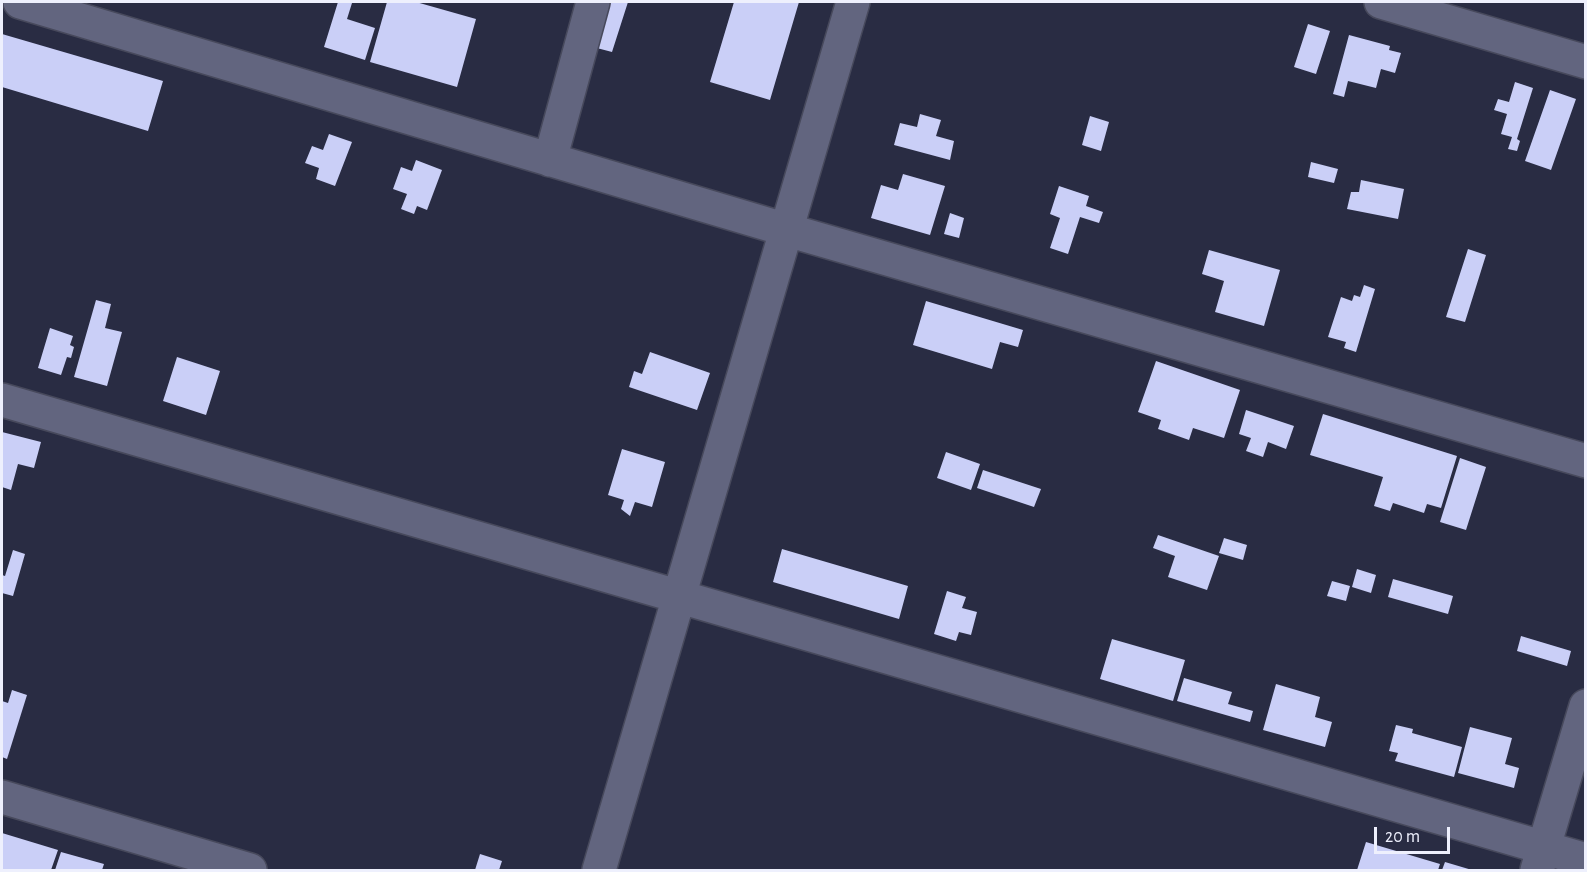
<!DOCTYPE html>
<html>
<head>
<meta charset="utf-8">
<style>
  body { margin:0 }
  #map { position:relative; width:1587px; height:872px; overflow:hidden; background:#292c43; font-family:"Alegreya Sans",sans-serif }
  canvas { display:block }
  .frame { position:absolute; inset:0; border:3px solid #eef0fd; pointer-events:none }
  .scale { position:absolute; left:1374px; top:827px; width:76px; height:27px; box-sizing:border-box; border:3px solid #eef0fd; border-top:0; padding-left:8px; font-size:18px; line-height:21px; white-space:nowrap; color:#eef0fd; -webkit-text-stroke:4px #292c43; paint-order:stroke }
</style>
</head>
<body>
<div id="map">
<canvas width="1587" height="872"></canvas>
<div class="frame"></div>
<div class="scale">20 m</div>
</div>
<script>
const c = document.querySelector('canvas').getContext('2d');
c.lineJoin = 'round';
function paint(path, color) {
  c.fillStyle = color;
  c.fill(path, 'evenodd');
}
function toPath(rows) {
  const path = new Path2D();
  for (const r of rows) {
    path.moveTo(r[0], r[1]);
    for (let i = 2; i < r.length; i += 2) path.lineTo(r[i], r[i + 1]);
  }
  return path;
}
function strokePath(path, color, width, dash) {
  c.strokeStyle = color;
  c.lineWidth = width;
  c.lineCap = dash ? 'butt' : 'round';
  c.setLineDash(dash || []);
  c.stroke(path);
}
const building = toPath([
  [338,2,352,3,347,19,375,28,365,60,324,47],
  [387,2,416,2,476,19,457,87,370,62],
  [605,2,628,2,612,52,593,47],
  [734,2,799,2,770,100,710,82],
  [1308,24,1330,31,1316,74,1294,67],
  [2,34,163,81,148,131,2,87],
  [1349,35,1390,46,1389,50,1401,53,1395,73,1381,69,1376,88,1348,81,1344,97,1333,94],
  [1515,82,1533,88,1517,139,1520,141,1517,151,1508,149,1512,137,1501,134,1507,114,1494,110,1498,99,1509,102],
  [1550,90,1576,99,1551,170,1525,161],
  [920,114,941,120,936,136,954,141,950,160,894,145,900,123,917,127],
  [1090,116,1109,122,1101,151,1082,145],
  [329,134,352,142,335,186,316,179,319,168,305,163,312,146,323,150],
  [416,160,442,170,427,210,417,206,414,214,401,209,407,194,393,189,401,167,412,171],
  [1311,162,1338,169,1334,183,1308,177],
  [903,174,945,186,930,235,871,218,881,185,898,190],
  [1361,180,1404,189,1398,219,1347,209,1351,192,1359,192],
  [1059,186,1089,196,1086,206,1103,212,1099,223,1080,217,1068,254,1050,248,1060,218,1050,214],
  [950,213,964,218,959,238,944,234],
  [1468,249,1486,255,1465,322,1446,317],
  [1209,250,1280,270,1264,326,1215,312,1224,281,1202,274],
  [1364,285,1375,289,1356,352,1344,348,1346,342,1328,337,1341,297,1352,301,1354,295,1360,297],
  [96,300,111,304,105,328,122,332,107,386,74,377],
  [926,301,1023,330,1018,347,1000,342,992,369,913,345],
  [50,328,73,336,70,345,74,347,71,358,67,357,61,375,38,368],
  [650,352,710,373,697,410,629,387,634,371,642,374],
  [177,357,220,371,206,415,163,401],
  [1156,361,1240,390,1224,438,1193,428,1189,440,1158,429,1161,420,1138,412],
  [1246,410,1294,426,1286,449,1268,442,1263,457,1246,451,1251,438,1239,434],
  [1323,414,1457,456,1441,508,1427,504,1424,513,1393,503,1390,511,1374,506,1383,477,1310,455],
  [2,432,41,442,34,468,18,464,11,490,2,487],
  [622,449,665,462,652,507,635,502,630,516,621,509,624,500,608,495],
  [946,452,980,464,971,490,937,478],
  [1460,458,1486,467,1466,530,1440,522],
  [983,470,1041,489,1034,507,977,488],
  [1158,535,1219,556,1207,590,1168,577,1175,556,1153,548],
  [1224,538,1247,545,1243,560,1219,553],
  [782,549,908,586,899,619,773,582],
  [13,550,25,554,13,596,2,593,2,575,5,576],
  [1357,569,1376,575,1371,593,1352,587],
  [1393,579,1453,596,1448,614,1388,597],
  [1332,581,1350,586,1346,601,1327,596],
  [947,591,966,597,962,608,977,612,971,635,959,632,956,641,934,634],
  [1521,636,1571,651,1567,666,1517,651],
  [1112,639,1185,660,1173,701,1100,679],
  [1184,678,1232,692,1228,704,1253,711,1250,722,1177,701],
  [1276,684,1320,697,1315,717,1332,722,1325,747,1263,730],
  [12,690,27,695,7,759,2,757,2,701,8,703],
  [1396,725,1413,729,1412,733,1462,747,1454,777,1395,761,1398,753,1389,751],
  [1470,727,1512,738,1505,764,1519,768,1514,788,1458,773],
  [2,833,58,850,51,870,2,870],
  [1366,842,1440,864,1438,870,1357,870],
  [61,852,104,864,102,870,55,870],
  [480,854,502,861,499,870,475,870],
  [1445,862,1472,870,1442,870]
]);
const minor = toPath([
  [20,2,787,230,1586,461],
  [1381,2,1586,62],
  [550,160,593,2],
  [2,400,1586,860],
  [2,797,250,870],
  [599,870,853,2],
  [1537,870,1586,706]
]);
paint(building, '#cacff7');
strokePath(minor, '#47495c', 36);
strokePath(minor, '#62657f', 33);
</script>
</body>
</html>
